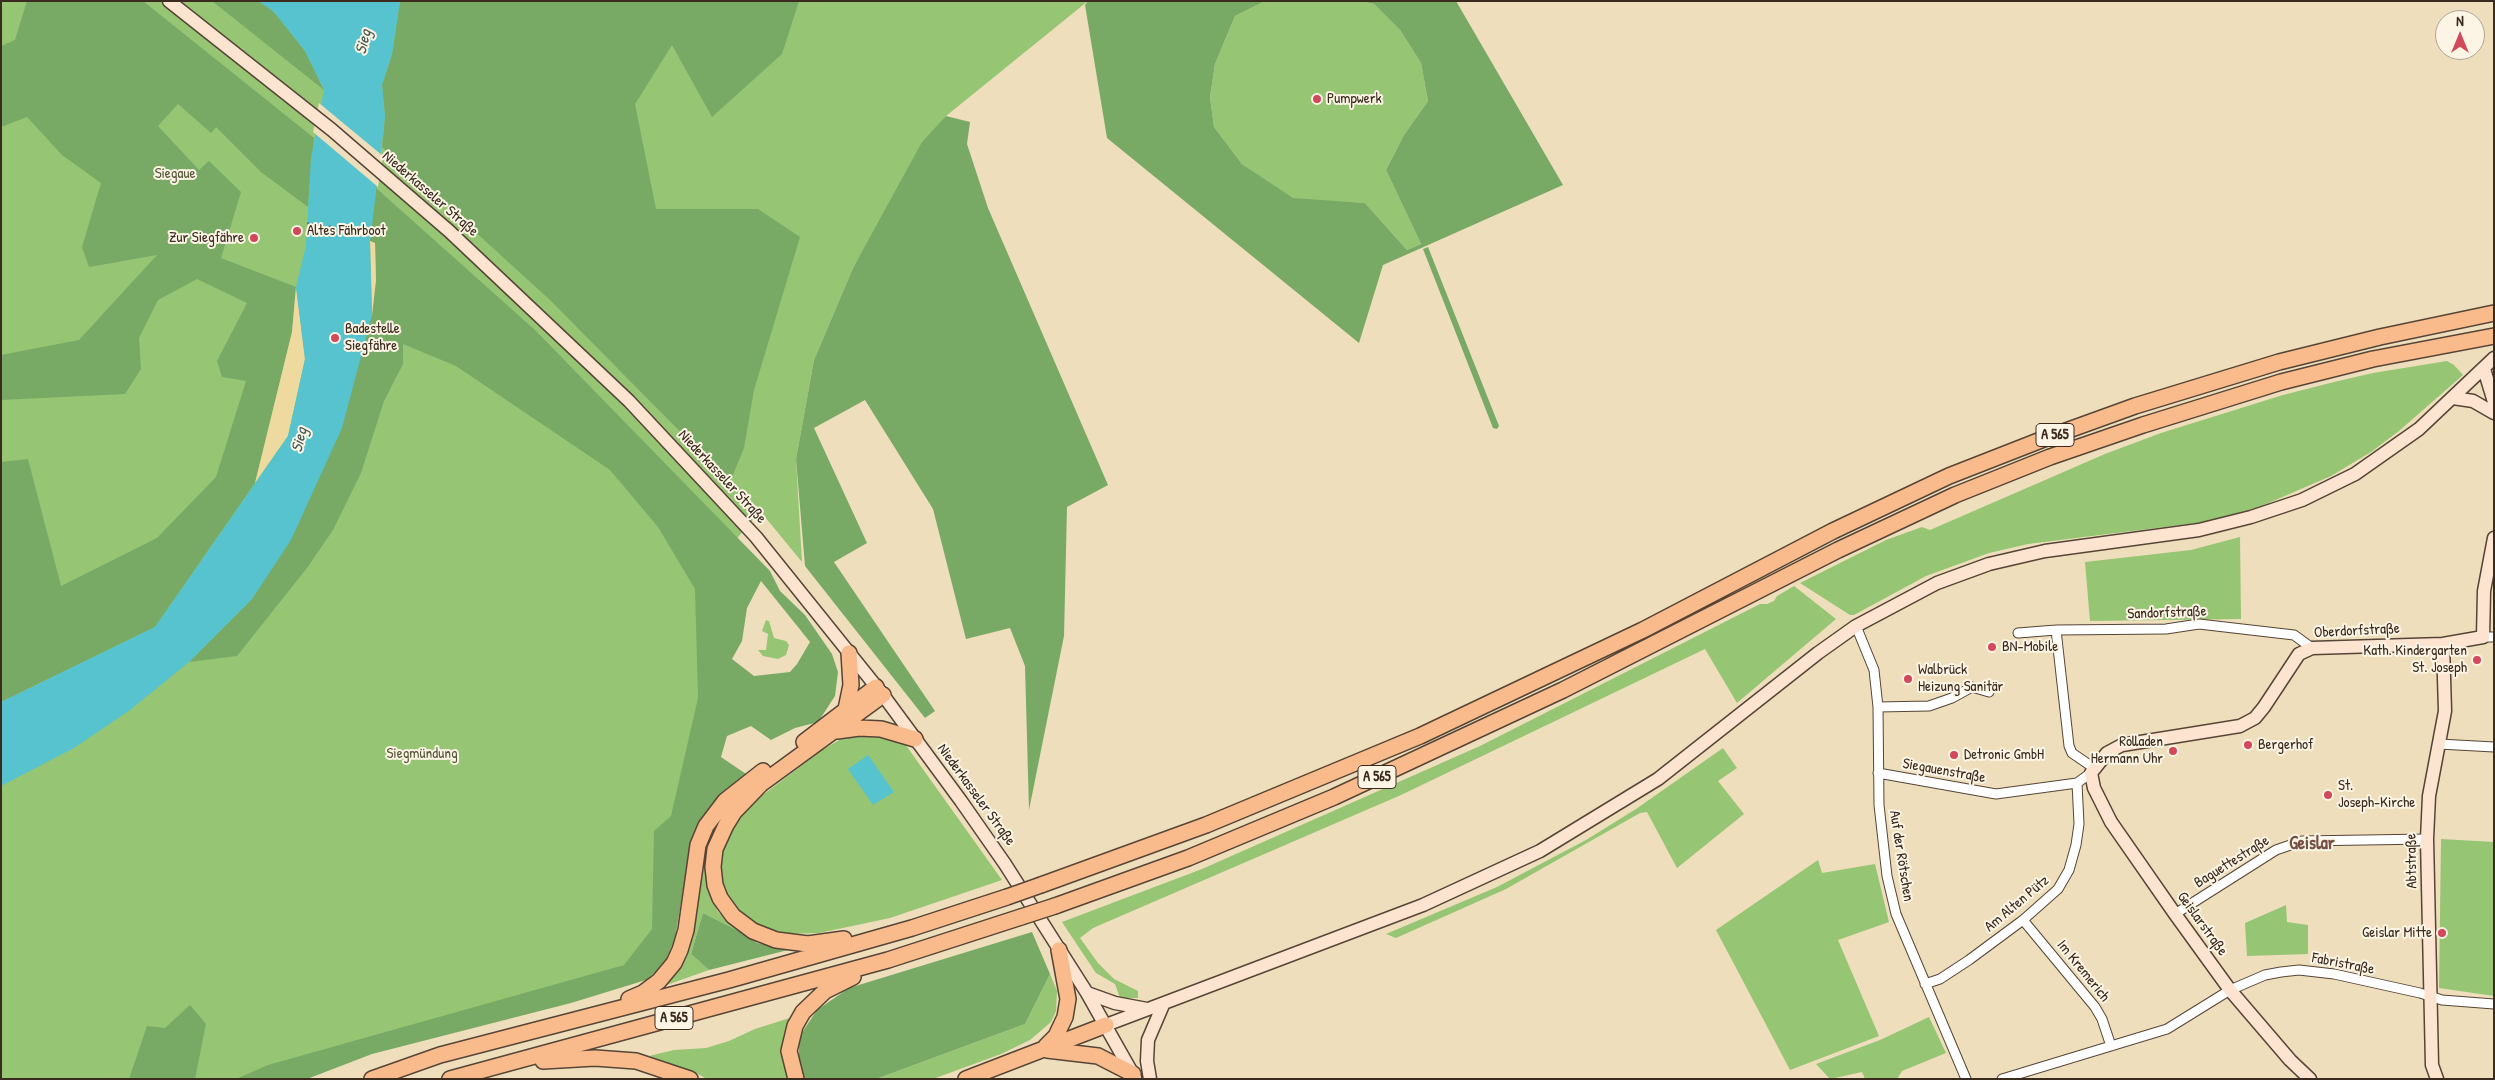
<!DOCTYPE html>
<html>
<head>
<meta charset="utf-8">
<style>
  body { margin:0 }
  #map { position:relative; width:2495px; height:1080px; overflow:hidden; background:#eedebc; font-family:"Patrick Hand",sans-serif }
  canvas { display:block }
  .frame { position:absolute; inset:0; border:2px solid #3b2a1e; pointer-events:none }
  .north { position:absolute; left:2435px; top:10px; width:50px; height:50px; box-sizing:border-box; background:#fcf5e5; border:1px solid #afa495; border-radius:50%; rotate:0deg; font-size:14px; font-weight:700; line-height:20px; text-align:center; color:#3b2a1e }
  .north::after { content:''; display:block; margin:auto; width:18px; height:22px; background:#d1495b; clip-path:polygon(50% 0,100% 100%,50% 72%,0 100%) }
</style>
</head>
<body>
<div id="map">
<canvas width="2495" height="1080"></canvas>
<div class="frame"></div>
<div class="north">N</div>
</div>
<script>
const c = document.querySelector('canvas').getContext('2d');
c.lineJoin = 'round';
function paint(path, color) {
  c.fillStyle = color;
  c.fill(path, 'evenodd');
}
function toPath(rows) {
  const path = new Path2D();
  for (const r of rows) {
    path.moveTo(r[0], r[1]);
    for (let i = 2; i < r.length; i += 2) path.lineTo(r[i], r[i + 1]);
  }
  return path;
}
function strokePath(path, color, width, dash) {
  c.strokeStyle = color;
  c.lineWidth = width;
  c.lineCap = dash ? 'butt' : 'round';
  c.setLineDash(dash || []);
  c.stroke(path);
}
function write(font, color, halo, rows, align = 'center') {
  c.font = font + ' "Patrick Hand",sans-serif';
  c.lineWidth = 4;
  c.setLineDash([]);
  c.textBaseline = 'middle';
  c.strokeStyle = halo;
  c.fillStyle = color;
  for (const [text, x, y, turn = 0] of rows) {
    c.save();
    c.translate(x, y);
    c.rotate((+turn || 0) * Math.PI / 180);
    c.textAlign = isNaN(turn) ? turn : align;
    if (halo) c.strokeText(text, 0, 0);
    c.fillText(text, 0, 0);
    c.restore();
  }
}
const green = toPath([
  [1,1,1088,1,946,116,899,187,853,268,814,360,796,459,802,562,760,511,713,567,708,718,656,955,270,1079,1,1079],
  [1265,1,1359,1,1374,4,1400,30,1421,63,1428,101,1404,135,1386,170,1421,244,1407,250,1365,203,1293,199,1242,164,1214,127,1210,97,1215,64,1235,16],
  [2447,361,2454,365,2463,375,2399,431,2371,452,2331,476,2257,508,2204,522,2028,544,1989,553,1926,576,1854,615,1850,615,1800,583,1886,540,1922,527,1930,530,2105,454,2161,433,2283,395,2338,381,2373,373],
  [2240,537,2241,619,2090,621,2085,562,2191,550],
  [1794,586,1836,619,1737,703,1705,649,1401,795,1093,928,1080,938,1098,963,1114,979,1138,991,1138,998,1120,998,1115,984,1096,973,1062,922,1202,869,1480,746,1760,604,1767,604,1774,601,1777,596],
  [766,620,769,621,774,638,786,641,789,645,786,655,778,659,763,656,758,650,766,650,768,634,762,631],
  [848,735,884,735,905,744,1002,880,890,918,819,933,784,934,762,926,742,916,725,891,721,875,721,846,734,821,751,804,822,750],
  [1723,748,1737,768,1718,781,1744,814,1677,868,1647,812,1640,813,1506,889,1396,938,1386,934,1497,887,1586,840,1636,809],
  [2441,839,2494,842,2494,996,2439,988],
  [707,850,705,874,711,895,718,912,737,930,703,913,691,954,709,970,658,988,672,976],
  [1818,860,1822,873,1875,864,1889,922,1838,940,1879,1036,1790,1070,1716,930],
  [2286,905,2287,922,2308,925,2308,954,2247,956,2245,923],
  [1050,974,1057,991,1056,1011,1051,1022,1030,1040,1001,1054,933,1079,876,1079,1025,1024],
  [793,1017,791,1079,707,1079,692,1071,649,1056,674,1050,706,1048,729,1041,755,1029],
  [1929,1017,1946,1053,1902,1071,1897,1079,1865,1079,1862,1072,1830,1079,1816,1064,1880,1040]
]);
const forest = toPath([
  [27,1,143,1,314,138,308,207,261,172,216,127,211,133,178,104,158,126,199,170,209,161,241,192,221,258,296,287,292,332,255,483,155,627,1,702,1,462,28,459,61,586,157,538,216,477,246,381,222,377,217,361,247,303,197,279,158,300,139,338,141,369,125,394,1,400,1,355,79,340,157,255,89,267,82,247,101,183,62,155,27,117,1,127,1,46,15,40],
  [212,1,259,1,274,12,305,51,324,90],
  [400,1,799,1,782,54,712,117,672,45,635,104,656,209,758,209,800,237,754,390,744,448,730,482,550,300,382,147,385,117,382,85,392,54],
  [1088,1,1265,1,1235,16,1215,64,1210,97,1214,127,1242,164,1293,198,1365,203,1407,250,1421,244,1386,170,1404,135,1428,101,1421,63,1400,30,1374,4,1359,1,1456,1,1563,185,1383,265,1359,343,1107,138,1085,5],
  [946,116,970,122,967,144,988,208,1108,485,1067,507,1064,636,1029,810,1025,666,1010,628,966,639,933,509,865,400,814,428,867,543,834,562,935,711,925,718,805,566,796,459,814,360,853,268,922,142],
  [376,188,535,330,770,571,780,591,805,615,832,654,838,672,835,696,818,722,795,728,771,740,751,726,727,736,721,757,749,776,696,835,688,859,675,939,664,964,646,980,571,1003,372,1054,307,1079,236,1079,268,1065,624,965,652,929,654,831,671,816,698,698,695,589,658,527,610,470,456,366,403,344,403,364,384,401,361,473,333,530,307,568,237,656,189,662,252,599,372,315,376,280,375,244,370,241],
  [761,581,810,642,797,664,790,672,754,676,732,659,742,641,747,608],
  [1428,247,1499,426,1497,429,1493,428,1423,249],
  [703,913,737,930,757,943,788,950,709,970,691,954],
  [1032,932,1050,974,1025,1024,876,1079,806,1079,799,1068,799,1037,817,1010,849,988],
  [190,1005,206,1024,195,1079,129,1079,147,1026,165,1028]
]);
const sand = toPath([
  [370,241,375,243,376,280,372,315],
  [296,287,305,359,288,436,255,483,292,332]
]);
const water = toPath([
  [259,1,400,1,392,54,382,85,385,117,370,241,372,315,342,428,291,540,252,599,189,662,130,710,74,748,1,786,1,702,155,627,288,436,305,359,296,287,306,246,311,158,324,90,305,51,274,12],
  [868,755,894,792,873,805,848,769]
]);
const pier = toPath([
  [319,103,383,156,378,187,313,132]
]);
const ferry = toPath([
  [307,223,371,232]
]);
const street = toPath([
  [1856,626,1874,670,1878,707,1879,805,1887,876,1896,914,1966,1079],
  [2056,630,2069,746,2072,753,2094,768],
  [2018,633,2056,630,2166,629,2199,624,2294,635,2312,648],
  [2483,637,2494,637],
  [1878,707,1929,706,1952,698,1972,687,1989,692],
  [2439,744,2494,747],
  [1878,773,1996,794,2077,783,2091,773],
  [2175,914,2276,850,2302,841,2427,839],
  [2023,920,2095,1007,2102,1019,2111,1046],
  [1925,984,1940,979,1969,960,2023,920,2058,889,2069,870,2076,845,2079,824,2077,783],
  [2002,1079,2167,1029,2230,990,2265,975,2281,972,2299,970,2334,974,2420,993,2442,1000,2494,1004]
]);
const secondary = toPath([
  [169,1,332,130,449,231,629,401,756,537,883,695,961,801,1005,864,1087,993,1135,1078],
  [2484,369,2494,402],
  [2453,398,2473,401,2494,413],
  [1087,993,1115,1003,1147,1009],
  [1106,1025,1423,905,1540,851,1658,779,1818,653,1856,626,1937,583,1989,564,2045,551,2199,530,2251,517,2302,500,2355,474,2419,429,2494,358],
  [1150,1079,1147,1061,1148,1040,1163,1005],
  [2310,1079,2290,1060,2230,990,2175,914,2111,822,2094,788,2091,773,2107,753,2122,745,2240,726,2255,718,2264,707,2299,654,2312,648,2443,644,2483,637,2484,591,2494,538],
  [2437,1079,2432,1065,2427,839,2429,796,2445,711,2443,644]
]);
const highway = toPath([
  [846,709,851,685,849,653],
  [837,731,859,728,881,729,915,739],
  [804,742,876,687],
  [1041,885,1206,825,1420,736,1643,630,1833,531,1949,476,2041,440,2135,406,2279,362,2380,337,2494,313],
  [1055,906,1188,858,1334,797,1563,690,1838,550,1955,495,2050,457,2143,425,2281,382,2373,359,2494,336],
  [844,939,808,944,776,940,753,931,733,916,720,898,715,885,713,867,715,849,726,825,734,812,761,784,883,695],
  [629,999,643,993,659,981,674,963,680,950,686,930,698,845,706,826,725,801,763,771],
  [1046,1046,1056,1036,1065,1017,1068,999,1059,950],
  [1047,1050,1098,1056,1133,1074],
  [543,1061,595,1058,636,1061,690,1079],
  [372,1079,440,1055,729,980,912,928,1007,897],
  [450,1079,888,960,1021,917],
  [796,1079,789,1051,795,1026,803,1012,825,991,853,977],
  [966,1079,1106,1025]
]);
const highwayBridge = toPath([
  [1007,897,1041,885],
  [1021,917,1055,906]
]);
const markers = [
  [1317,99,5,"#d1495b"],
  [297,231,5,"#d1495b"],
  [254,238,5,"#d1495b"],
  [335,338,5,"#d1495b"],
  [1992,647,5,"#d1495b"],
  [2477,660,5,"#d1495b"],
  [1908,679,5,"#d1495b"],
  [2248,745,5,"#d1495b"],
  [2173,751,5,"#d1495b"],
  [1954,755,5,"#d1495b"],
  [2328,795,5,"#d1495b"],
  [2442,933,5,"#d1495b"]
];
const shields = [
  [2055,435,38],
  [1377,777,38],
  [674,1018,38]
];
const shieldNames = [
  ["A 565",2055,435],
  ["A 565",1377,777],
  ["A 565",674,1018]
];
const poiNames = [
  ["Pumpwerk",1327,99],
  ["Altes Fährboot",307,231],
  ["Zur Siegfähre",244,238,"right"],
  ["Badestelle",345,329],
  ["Siegfähre",345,346],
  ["BN-Mobile",2002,647],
  ["Kath. Kindergarten",2467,651,"right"],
  ["St. Joseph",2467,668,"right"],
  ["Walbrück",1918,670],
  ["Heizung Sanitär",1918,687],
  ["Rolladen",2163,742,"right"],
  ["Hermann Uhr",2163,759,"right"],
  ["Bergerhof",2258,745],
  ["Detronic GmbH",1964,755],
  ["St.",2338,786],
  ["Joseph-Kirche",2338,803],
  ["Geislar Mitte",2432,933,"right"]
];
const parkNames = [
  ["Siegaue",175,174],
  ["Siegmündung",422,754]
];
const streetNames = [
  ["Niederkasseler Straße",430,194,41],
  ["Niederkasseler Straße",722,477,47],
  ["Sandorfstraße",2167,613,-2],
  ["Oberdorfstraße",2357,631,-3],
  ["Siegauenstraße",1944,771,10],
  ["Niederkasseler Straße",976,795,54],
  ["Auf der Rötschen",1901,856,81],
  ["Abtstraße",2412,861,-91],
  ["Baguettestraße",2232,862,-32],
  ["Am Alten Pütz",2017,904,-40],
  ["Geislarstraße",2202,924,54],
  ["Fabristraße",2343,964,11],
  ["Im Kremerich",2083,971,51]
];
const waterNames = [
  ["Sieg",364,42,-76],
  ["Sieg",300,440,-76]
];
const quarterNames = [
  ["Geislar",2312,844]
];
paint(green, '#96c574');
paint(forest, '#78aa66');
paint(sand, '#eeda9e');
paint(water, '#56c3cf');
paint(pier, '#eedebc');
strokePath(ferry, '#435853', 1, [6, 5]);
strokePath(street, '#564536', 11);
strokePath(secondary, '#564536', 15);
strokePath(highway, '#564536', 18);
strokePath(street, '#fff', 9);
strokePath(secondary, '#fde4d1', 12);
strokePath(highway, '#fabb8c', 15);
strokePath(highwayBridge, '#564536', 18, []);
strokePath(highwayBridge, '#fabb8c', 15);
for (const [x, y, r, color] of markers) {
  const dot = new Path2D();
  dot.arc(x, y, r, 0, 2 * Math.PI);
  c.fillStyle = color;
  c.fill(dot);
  strokePath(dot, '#fcf5e5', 2);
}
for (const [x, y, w] of shields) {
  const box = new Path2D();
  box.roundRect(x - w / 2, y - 11.5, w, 23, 4);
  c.fillStyle = '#fcf5e5';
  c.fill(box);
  strokePath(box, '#3b2a1e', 1);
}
write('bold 14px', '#3b2a1e', null, shieldNames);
write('15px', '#3b2a1e', '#fcf5e5', poiNames, 'left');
write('15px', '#565838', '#fcf5e5', parkNames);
write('15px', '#3b2a1e', '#fcf5e5', streetNames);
write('italic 16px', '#435853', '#fcf5e5', waterNames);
write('bold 18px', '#754f43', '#fcf5e5', quarterNames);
</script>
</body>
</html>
